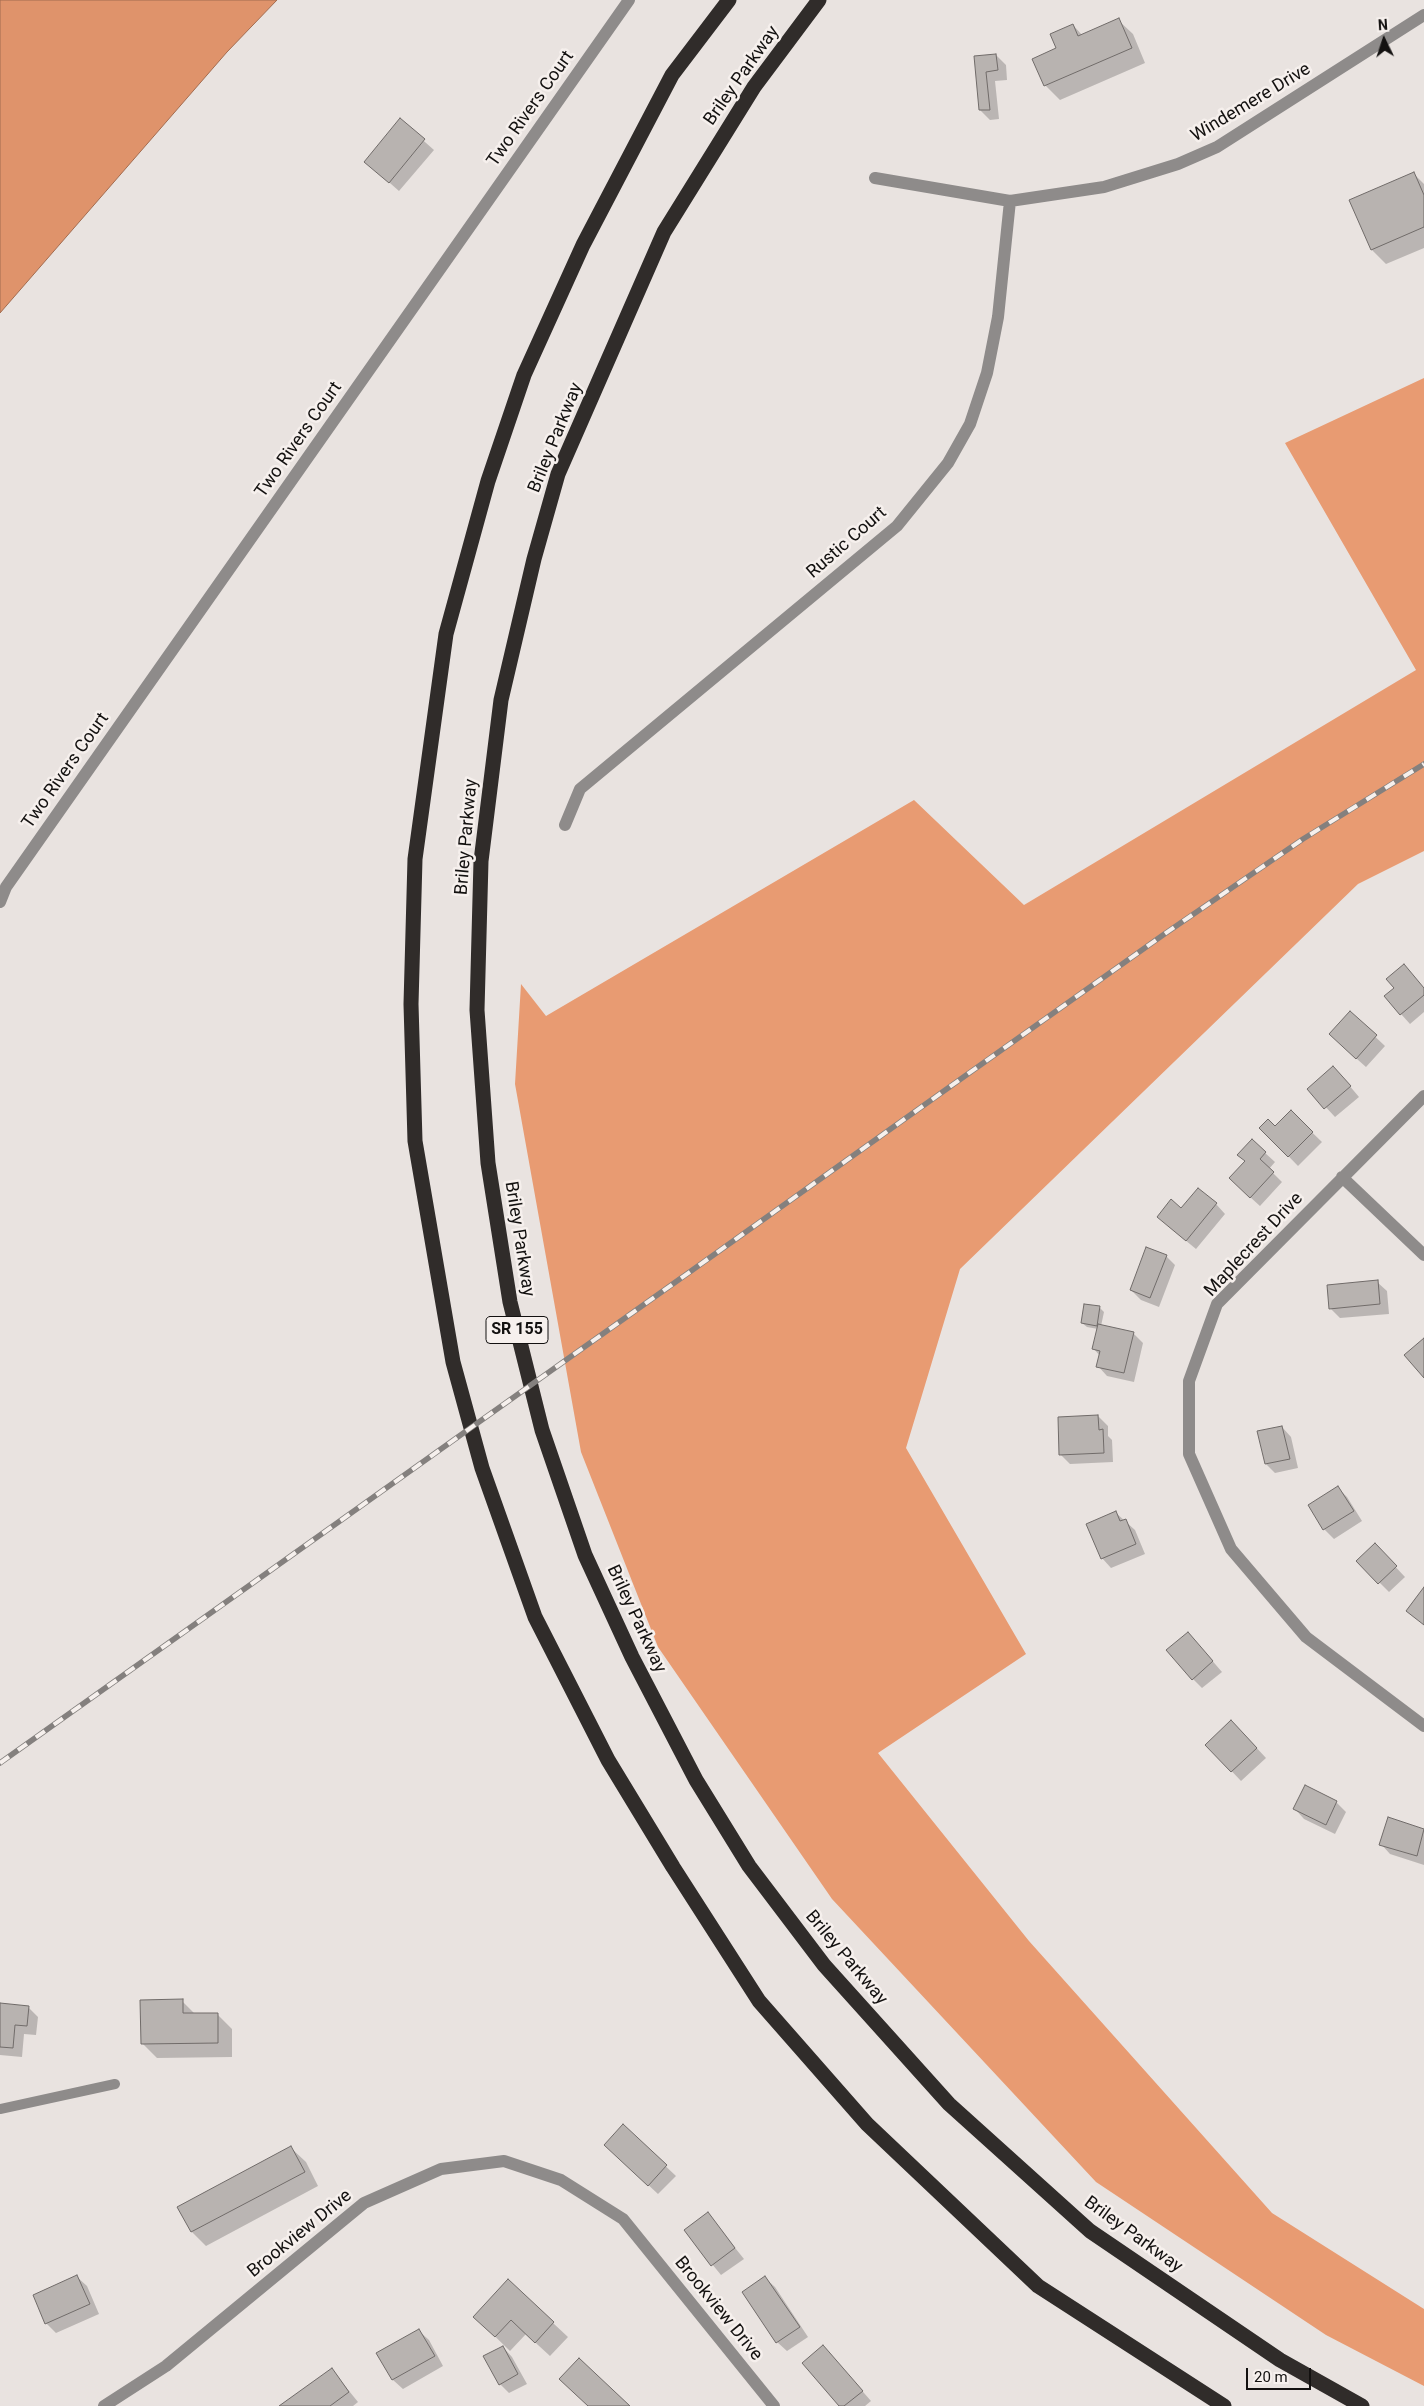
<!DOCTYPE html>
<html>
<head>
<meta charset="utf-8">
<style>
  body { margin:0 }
  #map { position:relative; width:1424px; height:2406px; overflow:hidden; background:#e9e3e0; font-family:Roboto,sans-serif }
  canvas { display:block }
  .north { position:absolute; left:1359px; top:15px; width:50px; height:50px; -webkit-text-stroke:4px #f6f0ed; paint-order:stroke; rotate:356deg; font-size:14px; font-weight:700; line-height:20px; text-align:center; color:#131110 }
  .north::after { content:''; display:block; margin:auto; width:18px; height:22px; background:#131110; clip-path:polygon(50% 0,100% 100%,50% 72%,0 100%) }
  .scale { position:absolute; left:1246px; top:2368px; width:65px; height:22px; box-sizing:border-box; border:2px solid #131110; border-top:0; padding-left:6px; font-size:15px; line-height:18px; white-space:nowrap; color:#131110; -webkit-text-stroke:4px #f6f0ed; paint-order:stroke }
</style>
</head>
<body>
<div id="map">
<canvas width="1424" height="2406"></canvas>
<div class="north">N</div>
<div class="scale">20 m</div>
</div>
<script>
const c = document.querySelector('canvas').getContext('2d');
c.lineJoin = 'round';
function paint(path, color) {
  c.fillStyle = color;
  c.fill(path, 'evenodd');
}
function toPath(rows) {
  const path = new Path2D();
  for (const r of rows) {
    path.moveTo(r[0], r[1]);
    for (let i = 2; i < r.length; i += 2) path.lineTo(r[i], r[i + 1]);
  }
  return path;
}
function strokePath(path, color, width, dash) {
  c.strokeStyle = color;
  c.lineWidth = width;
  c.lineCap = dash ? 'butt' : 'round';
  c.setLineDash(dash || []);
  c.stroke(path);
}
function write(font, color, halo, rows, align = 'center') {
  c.font = font + ' Roboto,sans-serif';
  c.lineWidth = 5;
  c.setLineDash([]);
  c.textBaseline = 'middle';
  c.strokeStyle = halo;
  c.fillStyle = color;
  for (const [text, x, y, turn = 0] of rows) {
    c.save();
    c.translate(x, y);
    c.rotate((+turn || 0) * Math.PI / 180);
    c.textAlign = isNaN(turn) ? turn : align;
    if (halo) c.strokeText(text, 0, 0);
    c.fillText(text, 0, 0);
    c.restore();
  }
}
const forest = toPath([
  [1424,378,1424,851,1358,884,960,1269,906,1448,1026,1654,878,1753,1029,1941,1272,2213,1424,2309,1424,2386,1326,2335,1096,2182,832,1899,658,1647,581,1452,515,1084,521,984,546,1016,914,800,1024,905,1416,670,1285,443]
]);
const water = toPath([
  [0,0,277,0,227,52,0,313,0,0]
]);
const shadow = toPath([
  [1118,20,1133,34,1145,63,1060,100,1045,85,1058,49,1073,25,1082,35],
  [996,55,1006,65,1007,80,995,81,999,119,990,120,980,110,975,57],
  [400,120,434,150,399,191,366,162],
  [1414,174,1424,184,1424,248,1386,264,1372,250],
  [1404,966,1424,988,1424,1012,1410,1024,1401,1014],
  [1350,1013,1385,1046,1366,1067,1340,1044],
  [1343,1078,1359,1097,1335,1117,1309,1089],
  [1291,1112,1322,1142,1298,1166,1261,1128,1275,1128],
  [1252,1141,1275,1162,1269,1169,1282,1182,1260,1206,1240,1188],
  [1216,1204,1225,1214,1196,1249,1168,1226,1182,1210],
  [1166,1256,1175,1265,1159,1307,1141,1300,1131,1290],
  [1377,1282,1387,1291,1389,1314,1340,1318,1331,1309],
  [1099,1307,1104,1312,1101,1326,1133,1333,1143,1343,1134,1382,1107,1376,1098,1366,1100,1356,1094,1349,1098,1329,1087,1327,1082,1323],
  [1098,1416,1108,1426,1108,1436,1112,1440,1113,1462,1070,1464,1060,1454],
  [1282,1427,1291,1437,1298,1468,1275,1473,1266,1464],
  [1338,1488,1347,1497,1362,1521,1334,1539,1324,1529,1309,1505],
  [1116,1513,1135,1530,1145,1554,1111,1568,1102,1558],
  [1375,1545,1405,1577,1389,1592,1358,1561],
  [1197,1643,1222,1672,1202,1688,1193,1679],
  [1241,1731,1266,1758,1241,1781,1207,1745],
  [1336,1802,1346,1812,1335,1834,1304,1819,1295,1809],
  [1389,1819,1424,1830,1424,1865,1390,1854,1381,1844],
  [182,2001,196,2015,217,2014,232,2029,232,2057,157,2058,142,2043],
  [0,2005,28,2007,38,2017,36,2035,24,2034,22,2057,0,2055],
  [623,2126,676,2176,658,2194,615,2154],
  [291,2148,306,2162,318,2186,206,2246,192,2232],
  [708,2214,744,2259,721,2275,685,2231],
  [77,2277,87,2286,99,2314,56,2333,46,2323],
  [765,2278,775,2287,808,2337,787,2351,777,2342],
  [475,2317,553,2323,568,2337,550,2356,526,2334,510,2351],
  [419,2331,429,2340,443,2366,403,2389,393,2380,378,2354],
  [823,2346,871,2401,865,2406,841,2406],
  [503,2347,512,2357,527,2384,509,2393,500,2384],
  [332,2370,358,2402,353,2406,281,2406]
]);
const building = toPath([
  [1119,18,1132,48,1044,86,1032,59,1056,48,1050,34,1073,24,1078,36,1119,18],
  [996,54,998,70,986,72,990,110,979,110,974,56,996,54],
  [400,118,425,139,389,183,364,162,400,118],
  [1414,172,1424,195,1424,227,1371,250,1349,200,1414,172],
  [1404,964,1424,988,1424,995,1400,1015,1384,996,1394,988,1386,979,1404,964],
  [1350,1011,1377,1035,1356,1059,1329,1034,1350,1011],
  [1333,1066,1351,1086,1324,1109,1307,1089,1333,1066],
  [1291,1110,1313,1132,1288,1157,1259,1128,1268,1119,1275,1126,1291,1110],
  [1252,1139,1266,1152,1260,1159,1274,1172,1250,1198,1229,1178,1245,1161,1237,1155,1252,1139],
  [1198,1188,1217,1203,1186,1241,1157,1217,1171,1199,1181,1208,1198,1188],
  [1146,1247,1167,1255,1150,1298,1130,1290,1146,1247],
  [1378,1280,1380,1304,1329,1309,1327,1285,1378,1280],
  [1084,1304,1100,1306,1097,1326,1081,1323,1084,1304],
  [1098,1324,1134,1332,1124,1373,1096,1367,1100,1351,1092,1349,1098,1324],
  [1424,1338,1424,1378,1404,1355,1424,1338],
  [1098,1415,1099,1430,1103,1429,1104,1453,1059,1455,1058,1417,1098,1415],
  [1282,1426,1290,1459,1265,1464,1257,1431,1282,1426],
  [1338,1486,1354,1511,1323,1530,1308,1505,1338,1486],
  [1116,1511,1120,1521,1126,1519,1136,1544,1101,1559,1086,1524,1116,1511],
  [1375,1543,1397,1566,1378,1584,1356,1561,1375,1543],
  [1424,1587,1424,1625,1406,1611,1424,1587],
  [1188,1632,1213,1661,1192,1680,1166,1650,1188,1632],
  [1231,1720,1257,1748,1231,1772,1205,1745,1231,1720],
  [1305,1785,1337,1801,1326,1825,1293,1809,1305,1785],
  [1388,1817,1424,1829,1417,1856,1379,1845,1388,1817],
  [183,1999,183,2013,218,2013,218,2043,141,2044,140,2000,183,1999],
  [0,2003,29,2006,27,2026,15,2025,13,2048,0,2047,0,2003],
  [623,2124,667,2165,648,2186,604,2145,623,2124],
  [291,2146,305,2172,191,2232,177,2207,291,2146],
  [708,2212,735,2248,711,2266,684,2230,708,2212],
  [77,2275,90,2304,45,2324,33,2295,77,2275],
  [765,2276,800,2327,776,2343,742,2292,765,2276],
  [508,2279,554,2322,535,2343,511,2320,495,2337,473,2317,508,2279],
  [419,2329,435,2356,392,2380,376,2353,419,2329],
  [823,2345,863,2391,844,2406,839,2406,802,2363,823,2345],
  [503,2346,518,2374,499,2385,483,2356,503,2346],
  [579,2358,630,2406,588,2406,559,2379,579,2358],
  [332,2368,349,2392,330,2406,279,2406,332,2368]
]);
const lane = toPath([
  [0,2109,115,2084]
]);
const street = toPath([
  [875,178,1010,201,1104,187,1178,164,1217,147,1424,15],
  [565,825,580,789,897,526,948,463,970,424,987,373,998,317,1010,201],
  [0,902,6,887,629,0],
  [1424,1096,1217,1304,1189,1381,1189,1454,1231,1549,1306,1637,1424,1726],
  [1342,1177,1424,1255],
  [104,2406,166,2366,364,2203,441,2169,504,2161,561,2180,623,2219,774,2406]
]);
const highway = toPath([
  [729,0,672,75,583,245,524,375,488,481,446,634,415,859,411,1004,415,1141,453,1362,482,1468,535,1617,608,1760,673,1867,759,2001,867,2124,1038,2286,1224,2406],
  [819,0,754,87,664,232,558,474,534,559,501,700,481,861,477,1010,488,1163,510,1302,542,1430,585,1555,632,1657,696,1780,749,1866,824,1965,949,2104,1090,2231,1280,2360,1362,2406]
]);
const rail = toPath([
  [0,1763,1163,935,1303,839,1424,764]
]);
const shields = [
  [517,1330,62]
];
const shieldNames = [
  ["SR 155",517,1330]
];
const streetNames = [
  ["Briley Parkway",742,76,-55],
  ["Windemere Drive",1251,103,-31],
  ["Two Rivers Court",531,109,-55],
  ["Briley Parkway",556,438,-68],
  ["Two Rivers Court",299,440,-55],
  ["Rustic Court",847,543,-41],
  ["Two Rivers Court",66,771,-55],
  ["Briley Parkway",467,837,-85],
  ["Briley Parkway",519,1239,81],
  ["Maplecrest Drive",1254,1245,-47],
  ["Briley Parkway",636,1619,65],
  ["Briley Parkway",846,1958,50],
  ["Brookview Drive",300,2234,-39],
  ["Briley Parkway",1133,2235,36],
  ["Brookview Drive",718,2309,51]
];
paint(forest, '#e89b72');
paint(water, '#df936b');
strokePath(water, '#a26c50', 1);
paint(shadow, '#0003');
paint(building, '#b8b3b0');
strokePath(building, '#706b69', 1);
strokePath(lane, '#8e8b8a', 10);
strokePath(street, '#8e8b8a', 12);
strokePath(highway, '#302c2a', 15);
strokePath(rail, '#84807e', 5.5);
strokePath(rail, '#f6f0ed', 4, [11]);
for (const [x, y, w] of shields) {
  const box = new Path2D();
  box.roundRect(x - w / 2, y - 13.5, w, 27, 4);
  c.fillStyle = '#f6f0ed';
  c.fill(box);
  strokePath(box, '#131110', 1);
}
write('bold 16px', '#131110', null, shieldNames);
write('18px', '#131110', '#f6f0ed', streetNames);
</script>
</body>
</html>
